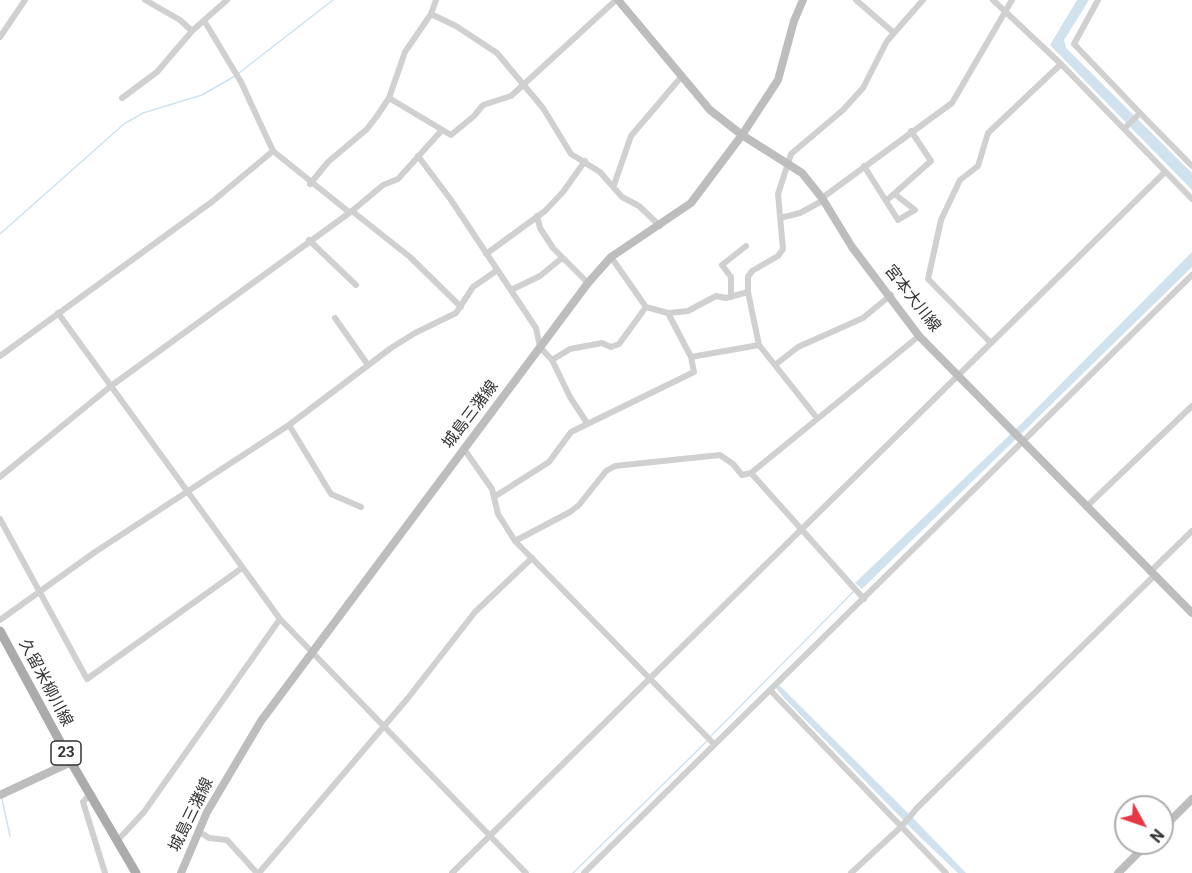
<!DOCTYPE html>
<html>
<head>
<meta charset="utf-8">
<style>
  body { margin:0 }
  #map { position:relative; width:1192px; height:873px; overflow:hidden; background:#fff; font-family:Roboto,sans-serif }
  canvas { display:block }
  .north { position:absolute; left:1114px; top:795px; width:60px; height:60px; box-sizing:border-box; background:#fff; border:2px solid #adadad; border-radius:50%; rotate:130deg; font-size:16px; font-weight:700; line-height:24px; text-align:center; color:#333 }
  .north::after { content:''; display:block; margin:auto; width:21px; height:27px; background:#e63946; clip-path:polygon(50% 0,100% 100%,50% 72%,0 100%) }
</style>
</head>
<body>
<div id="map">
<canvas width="1192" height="873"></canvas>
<div class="north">N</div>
</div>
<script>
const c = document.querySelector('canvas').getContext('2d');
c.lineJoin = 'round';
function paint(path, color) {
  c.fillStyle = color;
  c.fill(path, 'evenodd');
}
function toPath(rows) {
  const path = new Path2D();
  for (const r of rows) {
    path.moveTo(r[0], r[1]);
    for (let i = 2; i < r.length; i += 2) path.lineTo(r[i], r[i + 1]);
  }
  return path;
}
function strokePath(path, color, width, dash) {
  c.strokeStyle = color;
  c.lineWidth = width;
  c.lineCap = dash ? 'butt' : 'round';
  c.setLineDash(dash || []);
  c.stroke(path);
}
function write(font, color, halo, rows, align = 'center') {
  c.font = font + ' Roboto,"Noto Sans JP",sans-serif';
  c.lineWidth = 6;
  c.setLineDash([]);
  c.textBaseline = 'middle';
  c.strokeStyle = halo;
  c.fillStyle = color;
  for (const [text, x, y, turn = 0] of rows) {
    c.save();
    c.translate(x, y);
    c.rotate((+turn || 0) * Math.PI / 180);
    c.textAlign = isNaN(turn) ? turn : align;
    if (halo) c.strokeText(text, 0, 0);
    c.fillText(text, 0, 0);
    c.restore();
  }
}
const water = toPath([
  [1077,0,1089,0,1064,40,1066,48,1192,173,1192,190,1050,45],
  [1192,252,1192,267,862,589,855,583,1019,426],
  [779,685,914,819,966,873,958,873,917,834,783,697,776,688]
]);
const stream = toPath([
  [239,73,333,0],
  [0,234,124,124,143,113,202,95,235,76],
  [710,737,854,591],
  [2,799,10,836],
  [573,873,707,741]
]);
const street = toPath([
  [145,0,180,20,192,31],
  [856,0,894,33],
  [993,0,1061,64],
  [1098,0,1074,44,1140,113],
  [431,14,456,26,497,53,543,108,571,154,600,172,622,197,639,206,660,226],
  [205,22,241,82,273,151,349,212],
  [0,37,25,0],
  [122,98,157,72,192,31,227,0],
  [389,98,451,135,474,116,483,105,511,96,616,0],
  [1124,129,1140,113,1192,166],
  [418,156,451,200,536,328,540,347,552,360,570,397,587,423],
  [864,166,898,220,915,210,896,195],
  [310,184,328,162,367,129,377,116,389,98,405,52,431,14,436,0],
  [614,185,631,136,682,76],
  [822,198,952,103,1012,0],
  [886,201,931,161,911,131],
  [352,211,410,257,461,307],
  [537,216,540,228,553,248,588,283],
  [780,218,800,213,824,200],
  [309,240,356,285],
  [486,254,545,211,563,192,585,161],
  [611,257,646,307],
  [511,290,540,276,562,258],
  [731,297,731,277,722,265,746,246],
  [58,313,280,619,526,873],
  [335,318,368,365],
  [991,343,928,279,941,220,960,180,978,166,988,133,1061,64,1192,199],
  [0,356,213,201,273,151],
  [691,357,759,345],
  [552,360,570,349,602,343,611,347,619,344,646,307,668,313,688,311,716,296,726,298,748,292],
  [775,365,798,347,863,318,891,295],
  [817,418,759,345,748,292,748,277,752,271,778,256,783,249,778,194,791,154,843,110,863,88,887,41,923,0],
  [289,425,331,494,361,507],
  [464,449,492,489,498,514,515,541,714,744],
  [751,473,864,599],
  [0,477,111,386,352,211,383,185,398,179,442,130],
  [494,497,549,462,571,432,694,372,691,357,668,313],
  [1086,507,1192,406],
  [0,519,87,679,242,568],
  [515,541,570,512,579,505,606,471,615,466,720,455,733,464,742,475,751,473,919,336],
  [1150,572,1192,531],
  [0,620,95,552,289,425,391,348,415,333,456,313,473,287,496,271],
  [770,690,946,873],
  [90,794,83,802,105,873],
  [198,831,209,838,227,840,257,873],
  [117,841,144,812,280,619],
  [259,873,408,698,475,612,532,558],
  [452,873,1165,172],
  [584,873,1192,275],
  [851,873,901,827,918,807,1154,576]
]);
const secondary = toPath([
  [618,0,710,110,742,135,802,173,822,198,852,247,919,336,1192,613],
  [0,795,71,762],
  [1162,829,1192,799],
  [181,873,207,812,261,721,588,283,611,257,691,203,742,135,778,80,794,21,803,0],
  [1118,873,1148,843]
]);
const primary = toPath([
  [0,631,71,762,136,873]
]);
const shields = [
  [66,753,30]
];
const shieldNames = [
  ["23",66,753]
];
const streetNames = [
  ["宮本大川線",912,299,52],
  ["城島三潴線",471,415,-53],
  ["久留米柳川線",45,683,62],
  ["城島三潴線",192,815,-64]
];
paint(water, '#cfe2ee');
strokePath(stream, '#cfe2ee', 1.5);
strokePath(street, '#d0d0d0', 6);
strokePath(secondary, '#bdbdbd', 8);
strokePath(primary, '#ababab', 9);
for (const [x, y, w] of shields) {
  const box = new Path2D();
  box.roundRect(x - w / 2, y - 12, w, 24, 4.5);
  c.fillStyle = '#fff';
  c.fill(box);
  strokePath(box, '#333', 1.5);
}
write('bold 15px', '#333', null, shieldNames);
write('16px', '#333', '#fff', streetNames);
</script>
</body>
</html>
